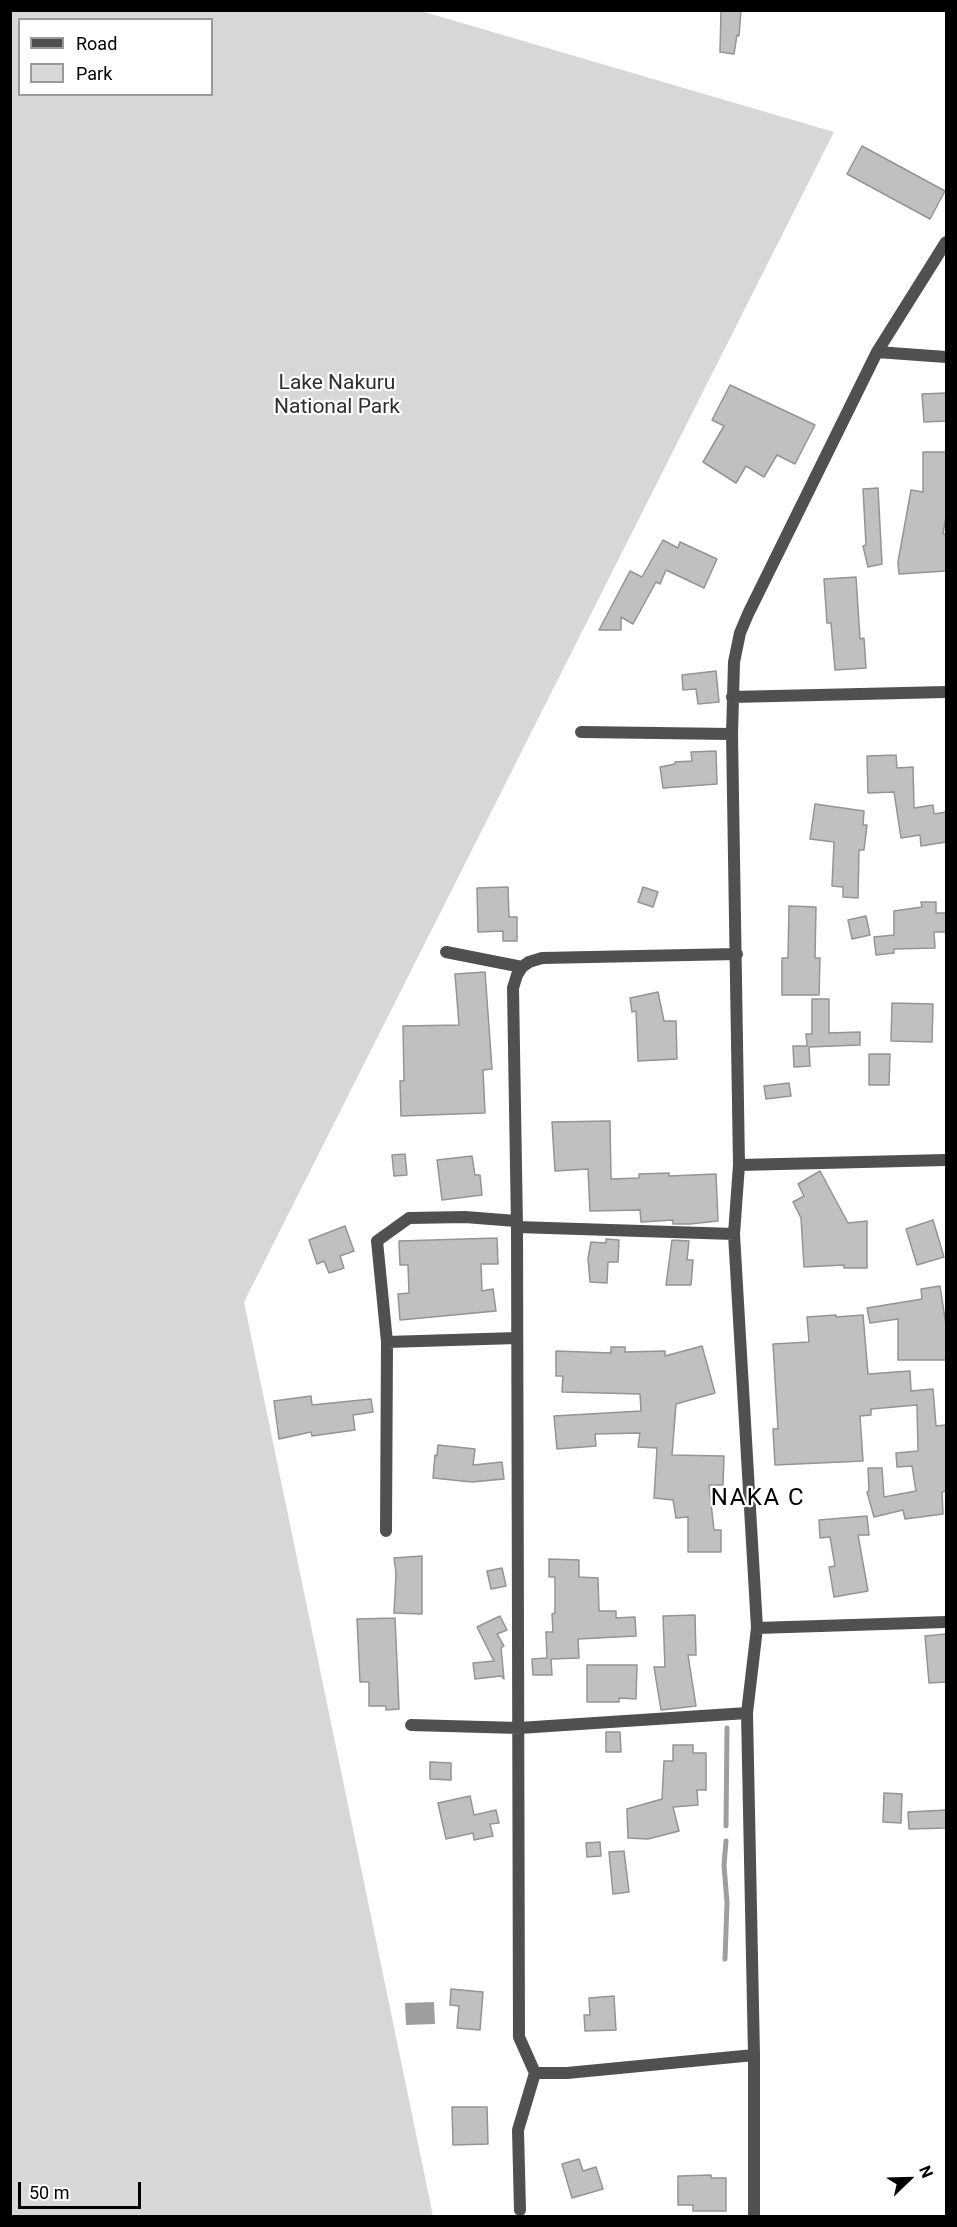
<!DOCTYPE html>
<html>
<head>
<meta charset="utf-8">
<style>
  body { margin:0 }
  #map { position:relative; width:957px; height:2227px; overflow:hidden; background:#fff; font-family:Roboto,sans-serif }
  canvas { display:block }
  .frame { position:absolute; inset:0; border:12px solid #000; pointer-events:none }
  .legend { position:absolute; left:18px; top:18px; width:195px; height:78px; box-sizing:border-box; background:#fff; border:2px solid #999; margin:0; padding:8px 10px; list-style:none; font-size:18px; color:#000 }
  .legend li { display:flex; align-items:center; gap:12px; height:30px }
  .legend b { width:30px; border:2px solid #999 }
  .north { position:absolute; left:879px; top:2149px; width:60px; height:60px; -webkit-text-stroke:4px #fff; paint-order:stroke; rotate:67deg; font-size:16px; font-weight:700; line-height:24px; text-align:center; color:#000 }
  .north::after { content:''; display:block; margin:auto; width:21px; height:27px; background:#000; clip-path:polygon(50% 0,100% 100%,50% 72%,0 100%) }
  .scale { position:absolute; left:18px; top:2182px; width:123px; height:27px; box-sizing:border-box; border:3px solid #000; border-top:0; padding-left:8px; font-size:18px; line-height:21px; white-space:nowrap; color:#000; -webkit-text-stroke:4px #fff; paint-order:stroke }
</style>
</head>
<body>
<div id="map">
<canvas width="957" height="2227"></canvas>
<div class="frame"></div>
<ul class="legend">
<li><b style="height:8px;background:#505050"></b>Road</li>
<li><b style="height:16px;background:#d7d7d7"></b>Park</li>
</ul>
<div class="north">N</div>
<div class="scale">50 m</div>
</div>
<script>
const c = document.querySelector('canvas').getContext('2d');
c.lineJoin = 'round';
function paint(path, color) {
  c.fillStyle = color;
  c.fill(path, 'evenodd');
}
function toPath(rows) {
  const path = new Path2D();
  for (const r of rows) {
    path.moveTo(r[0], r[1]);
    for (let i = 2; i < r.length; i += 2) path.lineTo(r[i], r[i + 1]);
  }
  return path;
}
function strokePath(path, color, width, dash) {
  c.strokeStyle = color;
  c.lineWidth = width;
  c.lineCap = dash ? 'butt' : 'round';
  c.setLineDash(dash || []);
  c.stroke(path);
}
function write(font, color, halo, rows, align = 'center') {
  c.font = font + ' Roboto,sans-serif';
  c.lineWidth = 4.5;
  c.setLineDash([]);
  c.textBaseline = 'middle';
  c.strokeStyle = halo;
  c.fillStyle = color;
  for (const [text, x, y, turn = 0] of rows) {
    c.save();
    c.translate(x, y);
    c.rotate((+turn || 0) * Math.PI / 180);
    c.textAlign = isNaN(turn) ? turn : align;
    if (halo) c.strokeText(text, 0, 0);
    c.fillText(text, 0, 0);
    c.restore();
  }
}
const green = toPath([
  [11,10,421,11,834,132,244,1302,433,2216,11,2216],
  [20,20,212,20,212,94,20,94]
]);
const water = toPath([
  [434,2002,435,2024,406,2025,405,2003]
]);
const stream = toPath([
  [726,1826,727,1728],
  [725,1959,727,1903,724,1865,726,1841]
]);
const building = toPath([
  [721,10,741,10,739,36,737,35,734,54,720,52,721,10],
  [862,146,945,191,930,219,847,174,862,146],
  [730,385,815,425,795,464,777,455,764,477,746,466,736,483,703,462,724,426,712,420,730,385],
  [946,393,946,421,924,422,922,394,946,393],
  [923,452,946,452,946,516,943,534,946,534,946,571,899,574,898,562,911,490,923,492,923,452],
  [878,488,882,564,868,567,863,546,866,545,863,489,878,488],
  [663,540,678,548,680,542,717,559,704,588,666,570,660,584,656,582,633,624,621,617,621,630,599,630,630,571,642,577,663,540],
  [856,577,860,639,864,638,866,668,835,670,831,623,827,623,824,579,856,577],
  [716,671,719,702,698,704,696,689,683,690,682,675,716,671],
  [716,751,717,784,663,788,660,767,675,764,675,762,692,761,691,752,716,751],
  [896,755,897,768,913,767,914,808,933,805,934,814,946,812,946,842,921,846,920,835,901,838,894,792,868,793,867,756,896,755],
  [815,804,864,811,863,825,867,825,864,850,859,850,858,898,843,897,843,887,832,886,834,842,810,839,815,804],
  [508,887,509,917,517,917,517,941,503,941,503,931,478,932,477,888,508,887],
  [643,887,658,892,653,907,638,902,643,887],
  [921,902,936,902,936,913,946,913,946,932,934,932,935,948,894,949,894,953,876,955,874,937,894,935,894,911,922,907,921,902],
  [789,906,816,907,815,958,820,958,819,995,782,995,782,958,788,958,789,906],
  [866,916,870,935,852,939,848,920,866,916],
  [485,972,492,1069,483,1070,485,1113,401,1116,400,1081,404,1081,403,1026,459,1025,455,974,485,972],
  [658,992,664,1021,676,1021,677,1059,638,1061,636,1011,632,1012,630,998,658,992],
  [812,999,829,999,829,1033,860,1032,860,1045,809,1047,810,1066,794,1067,793,1046,807,1046,806,1034,812,1034,812,999],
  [892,1003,933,1004,932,1042,891,1041,892,1003],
  [869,1054,890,1054,889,1085,869,1085,869,1054],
  [789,1083,791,1096,766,1099,764,1086,789,1083],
  [610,1121,611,1179,639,1178,639,1174,669,1173,669,1176,716,1174,718,1221,690,1224,673,1224,673,1220,641,1222,640,1210,590,1211,588,1169,555,1171,552,1122,610,1121],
  [405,1154,407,1175,394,1176,392,1155,405,1154],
  [472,1156,475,1175,480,1175,482,1195,442,1200,437,1160,472,1156],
  [820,1171,848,1223,867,1221,867,1268,844,1268,844,1265,804,1267,801,1218,793,1202,804,1196,798,1184,820,1171],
  [933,1220,944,1257,917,1265,906,1229,933,1220],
  [345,1226,354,1251,340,1256,344,1268,329,1273,324,1261,317,1264,309,1240,345,1226],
  [497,1238,498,1264,481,1264,482,1291,493,1289,496,1311,400,1320,398,1294,409,1293,408,1265,400,1265,399,1241,497,1238],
  [606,1239,619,1240,618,1262,608,1262,607,1283,590,1282,588,1258,591,1242,606,1243,606,1239],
  [672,1240,689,1241,687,1260,693,1260,691,1285,666,1285,672,1240],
  [940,1286,946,1325,946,1360,898,1360,898,1319,870,1323,867,1308,922,1299,921,1289,940,1286],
  [836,1315,836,1317,863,1315,868,1374,910,1371,911,1391,933,1389,936,1426,946,1425,946,1491,942,1492,943,1514,905,1519,903,1510,874,1517,867,1492,869,1491,868,1468,882,1468,884,1497,916,1491,912,1466,897,1467,896,1453,918,1451,917,1405,871,1409,871,1415,860,1416,863,1461,775,1465,773,1429,778,1429,773,1344,809,1342,807,1317,836,1315],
  [702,1346,715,1393,676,1404,672,1455,724,1456,723,1485,709,1485,714,1530,721,1530,721,1552,688,1552,688,1517,676,1518,673,1500,654,1498,657,1448,638,1447,640,1433,595,1434,596,1446,557,1449,554,1416,641,1411,640,1394,562,1392,563,1376,556,1376,556,1351,611,1353,611,1347,625,1347,625,1352,665,1351,665,1356,702,1346],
  [311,1396,312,1405,371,1399,373,1412,353,1415,355,1430,312,1436,311,1432,279,1439,274,1401,311,1396],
  [438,1445,475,1449,473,1465,502,1462,504,1479,472,1482,433,1478,435,1455,437,1456,438,1445],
  [867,1516,869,1535,858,1535,868,1591,834,1597,829,1567,835,1566,830,1537,820,1538,819,1520,867,1516],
  [422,1556,422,1614,394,1613,396,1573,394,1558,422,1556],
  [549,1559,579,1560,579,1577,598,1578,599,1611,616,1611,616,1618,635,1617,636,1636,578,1639,579,1658,551,1659,552,1675,533,1675,532,1659,547,1658,546,1632,553,1632,552,1614,555,1613,555,1577,549,1577,549,1559],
  [502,1568,506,1586,491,1589,487,1571,502,1568],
  [695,1615,696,1655,688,1655,696,1706,661,1710,654,1667,665,1667,663,1616,695,1615],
  [500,1616,507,1630,497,1634,504,1646,501,1648,504,1679,501,1676,475,1679,473,1663,494,1661,477,1627,500,1616],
  [395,1618,399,1709,386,1710,386,1706,369,1706,369,1682,360,1682,357,1619,395,1618],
  [946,1634,946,1682,929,1683,925,1636,946,1634],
  [587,1665,637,1665,636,1699,619,1698,619,1702,587,1702,587,1665],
  [606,1732,620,1732,621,1752,606,1752,606,1732],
  [673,1745,693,1745,693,1753,706,1753,706,1790,697,1790,698,1805,673,1807,679,1831,648,1839,628,1838,627,1809,662,1799,664,1761,673,1761,673,1745],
  [430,1762,451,1763,451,1780,430,1779,430,1762],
  [884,1793,902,1794,901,1823,883,1822,884,1793],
  [470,1796,474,1815,496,1810,499,1823,490,1824,493,1836,474,1840,473,1833,446,1839,438,1803,470,1796],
  [946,1810,946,1828,909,1829,908,1812,946,1810],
  [600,1842,601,1856,587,1857,586,1843,600,1842],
  [624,1851,629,1892,613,1894,609,1852,624,1851],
  [451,1989,483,1992,480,2030,457,2028,459,2006,450,2005,451,1989],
  [614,1996,616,2030,585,2031,584,2015,590,2015,589,1998,614,1996],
  [452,2107,487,2107,488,2144,453,2145,452,2107],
  [579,2159,583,2171,596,2167,603,2189,572,2198,562,2164,579,2159],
  [711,2175,711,2178,726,2178,726,2211,693,2211,693,2205,678,2205,678,2176,711,2175]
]);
const street = toPath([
  [877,352,946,357],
  [732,697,946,692],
  [581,732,732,734],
  [446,952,522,967],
  [737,954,542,958,529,962,522,967,517,975,513,988,517,1227,519,2037,535,2073,567,2073,754,2055],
  [739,1165,946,1160],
  [517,1227,734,1234],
  [387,1342,517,1338],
  [386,1531,387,1342,377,1241,409,1218,465,1217,516,1221],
  [757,1628,946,1622],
  [747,1713,754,2055,754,2216],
  [411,1725,519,1728,747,1713,757,1628,734,1234,739,1165,732,734,734,662,740,633,748,614,877,352,946,242],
  [520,2210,518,2130,535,2073]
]);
const parkNames = [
  ["Lake Nakuru",337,384],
  ["National Park",337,408]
];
const quarterNames = [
  ["NAKA C",758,1499]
];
paint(green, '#d7d7d7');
paint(water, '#9e9e9e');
strokePath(stream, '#9e9e9e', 5);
paint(building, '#c0c0c0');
strokePath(building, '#949494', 1.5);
strokePath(street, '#505050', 12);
write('21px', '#2e2e2e', '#fff', parkNames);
c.letterSpacing = '1.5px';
write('24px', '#000', '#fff', quarterNames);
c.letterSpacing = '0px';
</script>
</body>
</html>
